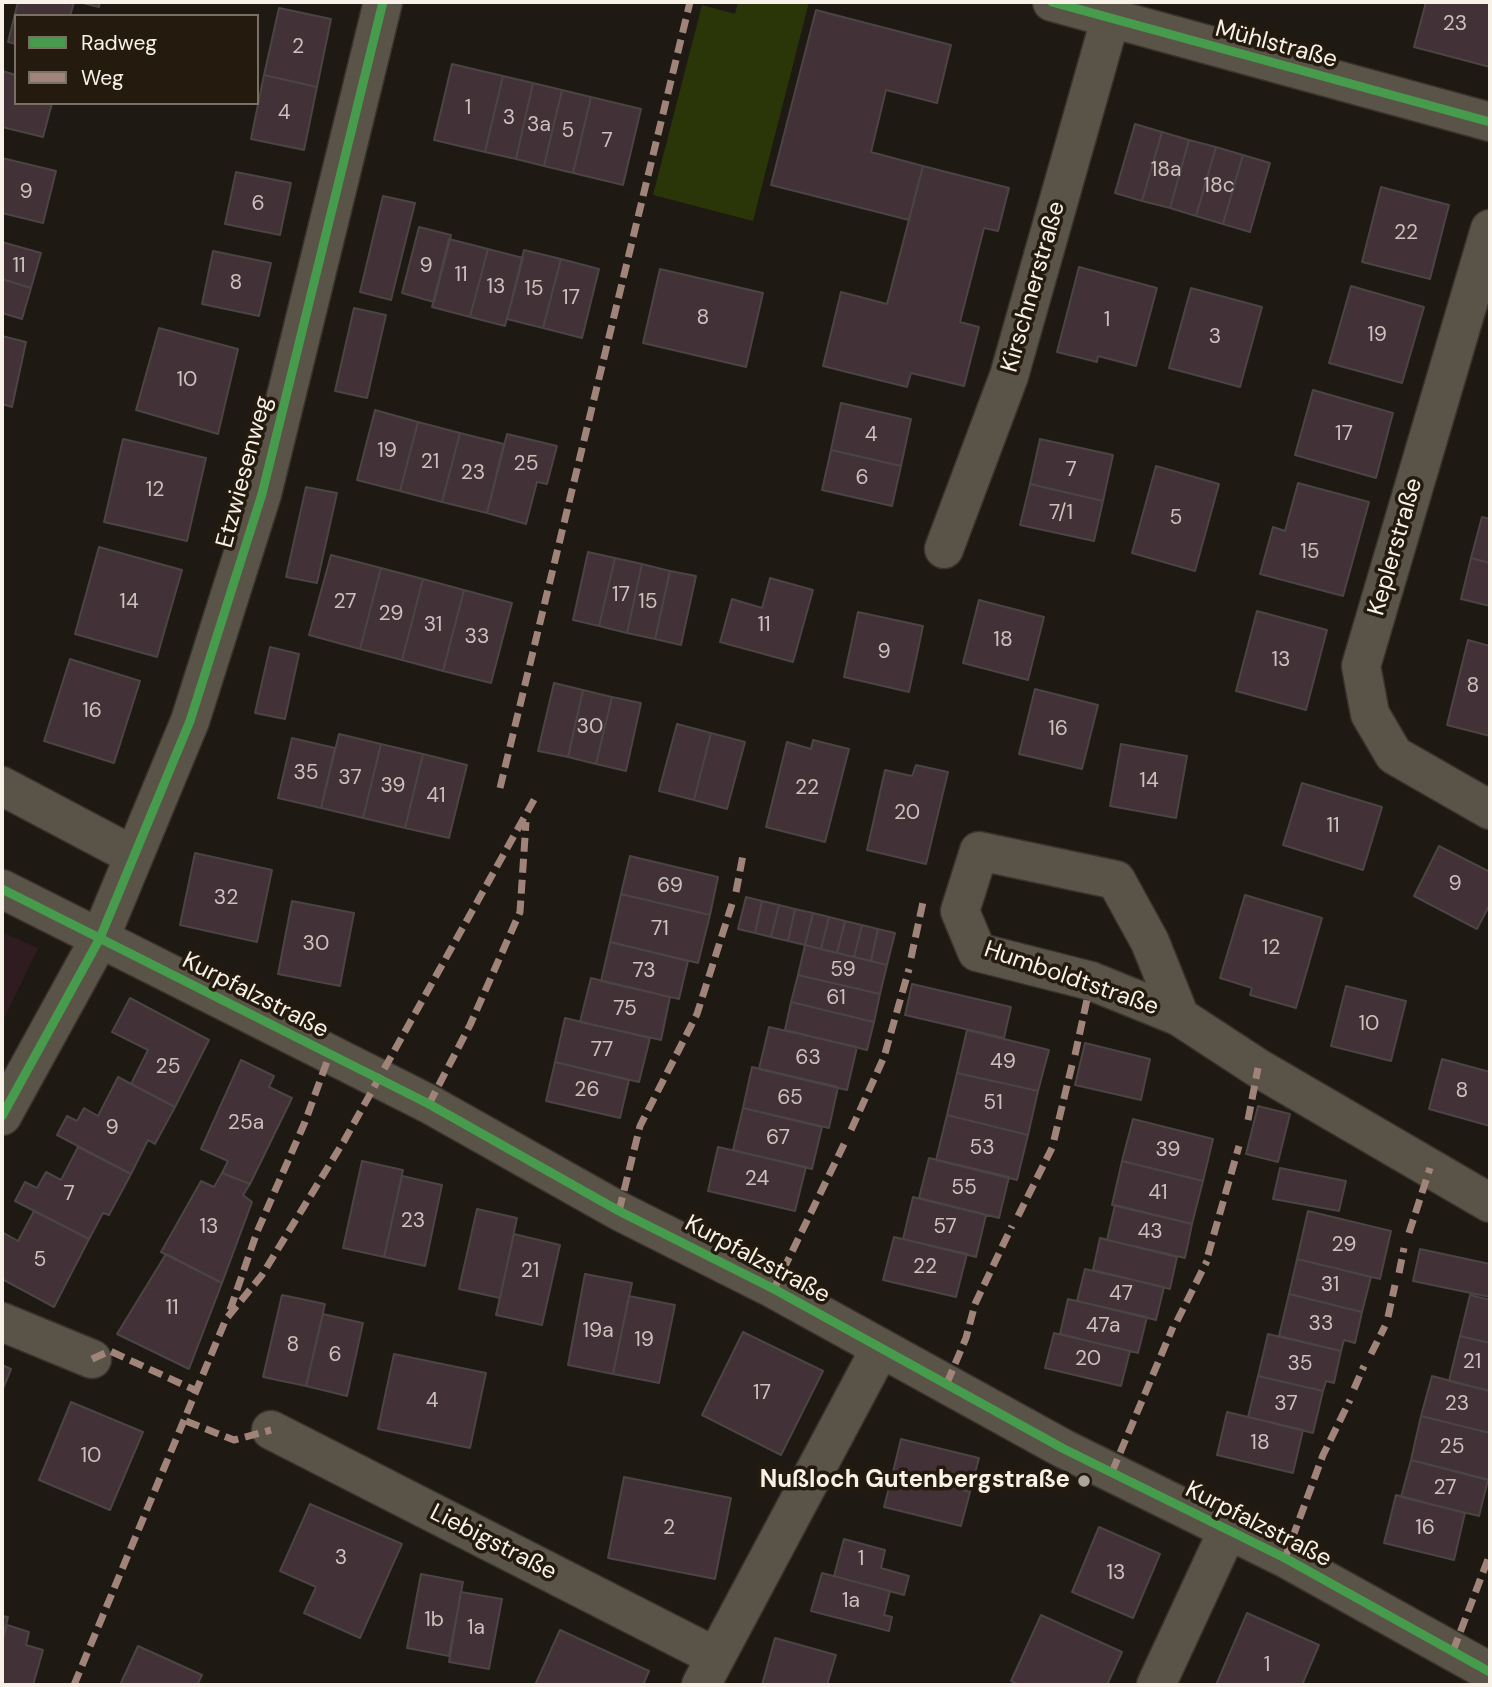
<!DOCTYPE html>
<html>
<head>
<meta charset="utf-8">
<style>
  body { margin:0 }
  #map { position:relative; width:1492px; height:1687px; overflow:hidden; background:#1f1913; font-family:"DM Sans",sans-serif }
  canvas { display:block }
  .frame { position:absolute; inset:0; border:4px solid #f8f1e8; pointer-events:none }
  .legend { position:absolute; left:14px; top:14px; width:245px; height:91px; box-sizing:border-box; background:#241a0e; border:2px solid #797065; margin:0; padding:9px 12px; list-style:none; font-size:21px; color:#f8f1e8 }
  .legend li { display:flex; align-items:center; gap:14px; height:35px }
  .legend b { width:35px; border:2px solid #797065 }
</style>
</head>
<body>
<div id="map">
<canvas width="1492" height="1687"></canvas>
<div class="frame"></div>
<ul class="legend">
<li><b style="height:9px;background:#469c4c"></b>Radweg</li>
<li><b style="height:9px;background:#a18479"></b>Weg</li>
</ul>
</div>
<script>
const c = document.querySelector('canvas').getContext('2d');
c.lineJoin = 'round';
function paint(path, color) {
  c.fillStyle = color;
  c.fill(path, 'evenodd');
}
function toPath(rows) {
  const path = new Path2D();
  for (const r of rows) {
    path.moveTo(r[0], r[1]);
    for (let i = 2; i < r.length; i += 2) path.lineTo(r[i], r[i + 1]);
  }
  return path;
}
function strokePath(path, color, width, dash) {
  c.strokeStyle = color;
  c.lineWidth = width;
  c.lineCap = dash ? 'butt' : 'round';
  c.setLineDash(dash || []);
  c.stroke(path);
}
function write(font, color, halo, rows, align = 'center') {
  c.font = font + ' "DM Sans",sans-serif';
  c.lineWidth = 7;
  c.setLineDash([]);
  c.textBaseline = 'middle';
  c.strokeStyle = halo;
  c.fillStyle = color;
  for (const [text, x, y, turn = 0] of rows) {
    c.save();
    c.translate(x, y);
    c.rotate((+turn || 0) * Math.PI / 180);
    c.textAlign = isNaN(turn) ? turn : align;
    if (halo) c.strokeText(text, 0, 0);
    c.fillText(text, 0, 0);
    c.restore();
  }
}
const education = toPath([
  [2,932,38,948,2,1023]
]);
const green = toPath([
  [738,2,809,2,753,221,653,195,702,5,735,14]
]);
const building = toPath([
  [18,2,74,2,70,16,16,16,16,44,8,42,18,2],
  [79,2,100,2,99,7,79,2],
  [1426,2,1490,2,1490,67,1414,47,1426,2],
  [279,8,331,19,317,87,264,75,279,8],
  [816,10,951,45,937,103,886,90,871,152,923,166,909,220,771,185,816,10],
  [452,64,503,76,485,152,434,140,452,64],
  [2,71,16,75,16,103,52,103,43,137,2,127,2,71],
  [264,75,317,87,304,150,251,139,264,75],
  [503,76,533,83,516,159,485,152,503,76],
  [533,83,562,90,544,166,516,159,533,83],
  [562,90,591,97,573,173,544,166,562,90],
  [591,97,641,109,623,185,573,173,591,97],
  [1135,124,1162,132,1142,201,1115,193,1135,124],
  [1162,132,1189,140,1170,208,1142,201,1162,132],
  [1189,140,1216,147,1196,216,1170,208,1189,140],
  [1216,147,1243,155,1223,224,1196,216,1216,147],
  [1243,155,1270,163,1250,232,1223,224,1243,155],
  [2,158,56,171,43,223,2,213,2,158],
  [923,166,1009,188,998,231,984,228,960,322,979,327,964,386,911,373,907,387,823,366,841,292,887,304,923,166],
  [236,172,291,183,280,235,225,224,236,172],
  [1381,187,1449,205,1430,279,1362,262,1381,187],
  [383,196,415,203,391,300,360,292,383,196],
  [419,227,451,235,434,302,402,293,419,227],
  [449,239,488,249,470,317,432,307,449,239],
  [2,242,41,253,31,288,2,279,2,242],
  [488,249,523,258,505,326,470,317,488,249],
  [524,250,561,259,543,328,507,319,524,250],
  [213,251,271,263,259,316,202,304,213,251],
  [561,259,599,269,582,338,543,328,561,259],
  [1079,267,1157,288,1136,366,1098,356,1097,362,1057,352,1079,267],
  [660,269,763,293,746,367,643,343,660,269],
  [2,279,31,288,22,319,2,313,2,279],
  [1351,286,1424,307,1402,383,1329,363,1351,286],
  [1191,288,1262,307,1240,387,1169,368,1191,288],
  [354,308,386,315,367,398,335,391,354,308],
  [159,328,238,349,218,434,136,410,159,328],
  [2,336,26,342,12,407,2,404,2,336],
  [1313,390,1393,413,1376,478,1295,455,1313,390],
  [841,403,911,419,901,466,831,450,841,403],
  [375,410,418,422,400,491,357,480,375,410],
  [418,422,460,433,442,502,400,491,418,422],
  [460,433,504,444,487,513,442,502,460,433],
  [507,434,557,446,547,484,537,482,526,524,487,513,507,434],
  [123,439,206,458,187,541,104,522,123,439],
  [1040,439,1113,455,1103,501,1030,484,1040,439],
  [831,450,901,466,892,506,822,490,831,450],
  [1156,466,1219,484,1195,571,1132,553,1156,466],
  [1298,483,1369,502,1343,596,1260,574,1273,527,1285,531,1298,483],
  [1030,484,1103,501,1094,541,1020,525,1030,484],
  [306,487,337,493,317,583,286,577,306,487],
  [1482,517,1490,519,1490,563,1471,558,1482,517],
  [99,547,182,570,157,657,75,634,99,547],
  [588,552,615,558,599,626,573,620,588,552],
  [331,555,381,568,360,649,309,635,331,555],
  [615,558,642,564,627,633,599,626,615,558],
  [1471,558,1490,563,1490,606,1461,599,1471,558],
  [642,564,670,571,655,639,627,633,642,564],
  [381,568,423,579,402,660,360,649,381,568],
  [670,571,696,576,681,645,655,639,670,571],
  [770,578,813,590,793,662,720,642,732,599,762,608,770,578],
  [423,579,464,590,443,671,402,660,423,579],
  [464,590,512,603,491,683,443,671,464,590],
  [979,600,1044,617,1028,680,963,663,979,600],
  [1257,611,1327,630,1306,710,1236,691,1257,611],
  [858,612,923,626,909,692,844,677,858,612],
  [1468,640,1490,646,1490,736,1447,725,1468,640],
  [270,647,299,654,285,719,255,713,270,647],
  [70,659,140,681,114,763,44,741,70,659],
  [554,683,583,690,568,757,538,751,554,683],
  [1035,689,1098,705,1082,769,1019,754,1035,689],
  [583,690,612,697,596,764,568,757,583,690],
  [612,697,641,703,626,771,596,764,612,697],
  [677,724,711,733,694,800,659,791,677,724],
  [711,733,745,742,727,809,694,800,711,733],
  [339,734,381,744,363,818,321,808,339,734],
  [292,738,335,748,321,808,278,798,292,738],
  [813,740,849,749,825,842,766,827,787,742,811,749,813,740],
  [381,744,423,754,405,828,363,818,381,744],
  [1121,744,1187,756,1176,818,1110,806,1121,744],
  [423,754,467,765,449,838,405,828,423,754],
  [916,765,948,772,926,864,867,850,885,770,912,776,916,765],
  [1302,783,1382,807,1363,870,1283,845,1302,783],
  [1439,846,1490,872,1490,904,1477,929,1414,896,1439,846],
  [195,853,272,870,257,942,180,925,195,853],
  [630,856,718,877,710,915,621,894,630,856],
  [621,894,710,915,698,963,610,942,621,894],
  [1245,895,1322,918,1296,1008,1250,995,1252,988,1220,978,1245,895],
  [746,897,762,901,755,933,738,929,746,897],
  [292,901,354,913,340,986,278,974,292,901],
  [762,901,779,905,771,937,755,933,762,901],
  [779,905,795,909,788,941,771,937,779,905],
  [795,909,813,913,805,945,788,941,795,909],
  [813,913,829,917,821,949,805,945,813,913],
  [829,917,845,921,837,953,821,949,829,917],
  [845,921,862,925,854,957,837,953,845,921],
  [862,925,878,929,871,961,854,957,862,925],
  [878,929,895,933,887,965,871,961,878,929],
  [610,942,688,961,679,999,601,981,610,942],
  [805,945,887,965,880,994,798,975,805,945],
  [798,975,880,994,874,1022,791,1002,798,975],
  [591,978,670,997,661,1040,580,1022,591,978],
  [912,984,1011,1007,1004,1038,905,1015,912,984],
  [1346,986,1406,1001,1391,1061,1331,1046,1346,986],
  [130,998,209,1040,175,1107,131,1084,148,1050,112,1032,130,998],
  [791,1002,874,1022,867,1050,785,1030,791,1002],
  [565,1018,650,1038,639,1082,555,1062,565,1018],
  [769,1027,857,1047,847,1090,759,1069,769,1027],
  [967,1030,1049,1050,1038,1091,957,1073,967,1030],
  [1085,1043,1150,1059,1141,1100,1075,1085,1085,1043],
  [1442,1059,1490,1072,1490,1126,1429,1109,1442,1059],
  [241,1060,274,1076,269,1087,292,1098,250,1184,222,1173,228,1161,201,1149,241,1060],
  [555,1062,629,1080,620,1118,546,1101,555,1062],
  [752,1067,838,1087,829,1128,743,1108,752,1067],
  [957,1073,1038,1091,1028,1135,947,1115,957,1073],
  [118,1077,175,1107,155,1144,148,1140,131,1174,57,1135,67,1116,77,1121,84,1108,98,1116,118,1077],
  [1258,1106,1290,1114,1278,1162,1246,1154,1258,1106],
  [743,1108,822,1127,812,1169,733,1150,743,1108],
  [947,1115,1028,1135,1017,1180,936,1160,947,1115],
  [1133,1119,1213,1139,1203,1181,1122,1161,1133,1119],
  [78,1147,131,1174,109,1215,103,1213,89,1239,15,1201,25,1182,37,1188,46,1172,61,1180,78,1147],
  [718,1147,806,1167,795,1211,708,1191,718,1147],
  [929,1158,1009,1177,999,1218,919,1198,929,1158],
  [362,1161,403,1170,384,1257,343,1248,362,1161],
  [1122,1161,1203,1181,1192,1224,1112,1205,1122,1161],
  [1280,1168,1346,1181,1339,1211,1273,1199,1280,1168],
  [222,1173,250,1184,243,1195,252,1202,222,1283,161,1252,201,1181,214,1187,222,1173],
  [402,1176,442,1185,425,1266,384,1257,402,1176],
  [913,1197,986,1215,976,1257,903,1239,913,1197],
  [1115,1205,1192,1224,1185,1258,1107,1240,1115,1205],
  [477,1209,517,1218,500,1298,459,1289,477,1209],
  [34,1211,89,1239,54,1307,2,1279,2,1232,18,1241,34,1211],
  [1308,1211,1391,1231,1380,1279,1297,1259,1308,1211],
  [514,1234,560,1245,542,1325,496,1315,514,1234],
  [894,1237,967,1254,956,1297,883,1280,894,1237],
  [1100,1238,1177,1257,1170,1289,1093,1270,1100,1238],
  [1420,1249,1490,1264,1490,1297,1413,1281,1420,1249],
  [166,1254,222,1283,189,1369,117,1334,166,1254],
  [1297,1259,1371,1277,1362,1312,1289,1294,1297,1259],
  [1085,1269,1164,1287,1156,1320,1077,1301,1085,1269],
  [585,1274,632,1283,613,1374,568,1365,585,1274],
  [1289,1294,1362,1312,1355,1343,1344,1340,1341,1351,1279,1336,1289,1294],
  [282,1295,325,1304,306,1386,263,1377,282,1295],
  [1470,1295,1490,1300,1490,1343,1460,1336,1470,1295],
  [629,1296,675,1305,659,1383,613,1374,629,1296],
  [1068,1299,1147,1317,1138,1353,1060,1334,1068,1299],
  [323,1314,363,1323,347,1396,306,1386,323,1314],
  [743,1332,823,1371,781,1455,702,1415,743,1332],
  [1054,1333,1130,1351,1121,1386,1045,1368,1054,1333],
  [1268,1334,1341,1351,1334,1383,1326,1381,1323,1391,1258,1376,1268,1334],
  [1460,1336,1490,1343,1490,1391,1449,1381,1460,1336],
  [394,1354,486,1373,470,1448,378,1429,394,1354],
  [2,1365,11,1369,2,1391,2,1365],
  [1258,1376,1323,1391,1313,1433,1248,1417,1258,1376],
  [1432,1376,1490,1391,1490,1433,1421,1416,1432,1376],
  [71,1402,143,1432,110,1510,39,1480,71,1402],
  [1227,1412,1303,1430,1293,1473,1217,1455,1227,1412],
  [1421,1416,1490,1433,1490,1480,1411,1460,1421,1416],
  [901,1439,979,1458,970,1492,893,1472,901,1439],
  [1411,1460,1488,1480,1479,1516,1401,1497,1411,1460],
  [893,1472,970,1492,961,1526,884,1507,893,1472],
  [624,1477,731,1498,715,1579,608,1558,624,1477],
  [1396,1495,1465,1513,1454,1560,1384,1543,1396,1495],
  [310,1504,402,1544,360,1638,304,1613,316,1587,280,1571,310,1504],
  [1099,1527,1160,1554,1133,1618,1072,1592,1099,1527],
  [844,1539,885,1550,881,1568,909,1576,904,1595,834,1576,844,1539],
  [822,1573,890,1591,884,1615,892,1617,889,1631,811,1611,822,1573],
  [421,1574,463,1582,449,1656,407,1648,421,1574],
  [461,1592,502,1599,489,1669,449,1662,461,1592],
  [1247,1613,1319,1645,1302,1685,1216,1685,1247,1613],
  [1041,1615,1122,1652,1107,1685,1020,1685,1011,1681,1041,1615],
  [2,1616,8,1617,2,1642,2,1616],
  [7,1625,29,1632,26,1645,43,1650,33,1685,2,1685,2,1642,7,1625],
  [560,1630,649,1671,643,1685,535,1685,560,1630],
  [775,1638,836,1655,827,1685,762,1685,775,1638],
  [138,1646,202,1675,197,1685,120,1685,138,1646]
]);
const minor = toPath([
  [1052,2,1490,122],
  [1490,229,1361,666,1370,714,1394,755,1490,810],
  [944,549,1009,376,1110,20],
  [2,786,134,856],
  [2,889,429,1104,619,1211,774,1289,1064,1449,1285,1558,1490,1672],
  [1180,1017,1150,942,1116,880,979,851,960,911,977,952,1091,981,1180,1017,1258,1068,1490,1203],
  [2,1116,100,938,190,721,262,494,383,2],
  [2,1322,92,1359],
  [271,1430,714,1656],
  [701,1685,880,1349],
  [1156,1685,1228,1530]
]);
const quiet = toPath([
  [500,788,690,2],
  [736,892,743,855],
  [911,958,923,902],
  [1075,1055,1091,981],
  [429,1104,470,1025,520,912,526,822],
  [1248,1120,1258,1068],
  [851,1130,884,1057,909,969],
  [1054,1140,1072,1065],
  [619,1211,640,1126,697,1014,732,904],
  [1018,1216,1052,1148],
  [1409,1233,1430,1168],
  [1208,1255,1239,1146],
  [1399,1273,1404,1248],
  [774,1289,847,1138],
  [230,1310,257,1232,305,1122,329,1056],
  [1388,1317,1395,1285],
  [1177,1321,1207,1261],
  [1371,1354,1385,1326],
  [92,1359,110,1351,197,1391],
  [947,1383,966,1338,975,1304,1012,1226],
  [1354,1389,1364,1366],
  [186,1421,234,1440,271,1430],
  [1112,1472,1173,1327],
  [1285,1558,1323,1455,1350,1400],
  [1453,1651,1490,1554],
  [74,1685,226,1319,262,1275,344,1141,535,798]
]);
const cycleway = toPath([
  [1052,2,1490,122],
  [2,889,429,1104,619,1211,774,1289,1064,1449,1285,1558,1490,1672],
  [2,1116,100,938,190,721,262,494,383,2]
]);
const markers = [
  [1084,1481,7,"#aca59d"]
];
const numberNames = [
  ["23",1455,24],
  ["2",298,47],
  ["1",468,108],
  ["4",284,113],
  ["3",509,118],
  ["3a",539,125],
  ["5",568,131],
  ["7",607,141],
  ["18a",1166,170],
  ["18c",1219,186],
  ["9",26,192],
  ["6",258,204],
  ["22",1406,233],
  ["11",19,266],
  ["9",426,266],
  ["11",461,275],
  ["8",236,283],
  ["13",496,287],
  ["15",534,289],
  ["17",571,298],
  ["8",703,318],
  ["1",1107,320],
  ["19",1377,335],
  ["3",1215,337],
  ["10",187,380],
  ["17",1344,434],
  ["4",871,435],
  ["19",387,451],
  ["21",430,462],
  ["25",526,464],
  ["7",1071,470],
  ["23",473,473],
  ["6",862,478],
  ["12",155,490],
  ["7/1",1061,513],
  ["5",1176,518],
  ["15",1310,552],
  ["17",621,595],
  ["14",129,602],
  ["27",345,602],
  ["15",648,602],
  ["29",391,614],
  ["31",433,625],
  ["11",764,625],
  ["33",477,637],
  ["18",1003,640],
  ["9",884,652],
  ["13",1281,660],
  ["8",1473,686],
  ["16",92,711],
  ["30",590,727],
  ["16",1058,729],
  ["35",306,773],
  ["37",350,778],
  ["14",1149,781],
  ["39",393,786],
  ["22",807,788],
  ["41",436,796],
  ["20",907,813],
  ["11",1333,826],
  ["9",1455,884],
  ["69",670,886],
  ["32",226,898],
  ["71",660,929],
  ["30",316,944],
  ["12",1271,948],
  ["59",843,970],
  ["73",644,971],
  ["61",836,998],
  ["75",625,1009],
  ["10",1369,1024],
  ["77",602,1050],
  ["63",808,1058],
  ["49",1003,1062],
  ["25",168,1067],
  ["26",587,1090],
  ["8",1462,1091],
  ["65",790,1098],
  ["51",993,1103],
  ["25a",246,1123],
  ["9",112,1128],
  ["67",778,1138],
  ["53",982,1148],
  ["39",1168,1150],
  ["24",757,1179],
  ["55",964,1188],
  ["41",1158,1193],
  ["7",69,1194],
  ["23",413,1221],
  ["13",209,1227],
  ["57",945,1227],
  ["43",1150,1232],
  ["29",1344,1245],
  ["5",40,1260],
  ["22",925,1267],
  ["21",530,1271],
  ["31",1330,1285],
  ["47",1121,1294],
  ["11",172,1308],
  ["33",1321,1324],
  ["47a",1103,1326],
  ["19a",598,1331],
  ["19",644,1340],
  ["8",293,1345],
  ["6",335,1355],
  ["20",1088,1359],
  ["21",1472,1362],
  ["35",1300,1364],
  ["17",762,1393],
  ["4",432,1401],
  ["37",1286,1404],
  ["23",1457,1404],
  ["18",1260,1443],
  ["25",1452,1447],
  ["10",91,1456],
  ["27",1445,1488],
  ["2",669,1528],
  ["16",1425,1528],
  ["3",341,1558],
  ["1",861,1559],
  ["13",1116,1573],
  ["1a",851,1601],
  ["1b",434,1620],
  ["1a",476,1628],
  ["1",1267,1665]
];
const streetNames = [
  ["Mühlstraße",1276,45,15],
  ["Kirschnerstraße",1034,287,-74],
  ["Etzwiesenweg",245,472,-75],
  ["Keplerstraße",1396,547,-74],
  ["Humboldtstraße",1071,979,19],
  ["Kurpfalzstraße",255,996,27],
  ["Kurpfalzstraße",757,1260,28],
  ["Kurpfalzstraße",1258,1525,27],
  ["Liebigstraße",493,1543,27]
];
const poiNames = [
  ["Nußloch Gutenbergstraße",1070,1481]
];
paint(education, '#2e1c20');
paint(green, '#2a3508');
paint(building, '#433138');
strokePath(building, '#4a4544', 2);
strokePath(minor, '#38332d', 41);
strokePath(minor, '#5a5348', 38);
strokePath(quiet, '#a18479', 7, [14, 7]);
strokePath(cycleway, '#469c4c', 9);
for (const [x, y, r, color] of markers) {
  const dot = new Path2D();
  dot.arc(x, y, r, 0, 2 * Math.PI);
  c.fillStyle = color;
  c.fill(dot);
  strokePath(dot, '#241a0e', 2.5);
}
write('21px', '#cbc1bc', null, numberNames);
write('24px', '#f8f1e8', '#241a0e', streetNames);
write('bold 24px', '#f8f1e8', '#241a0e', poiNames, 'right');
</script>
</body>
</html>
